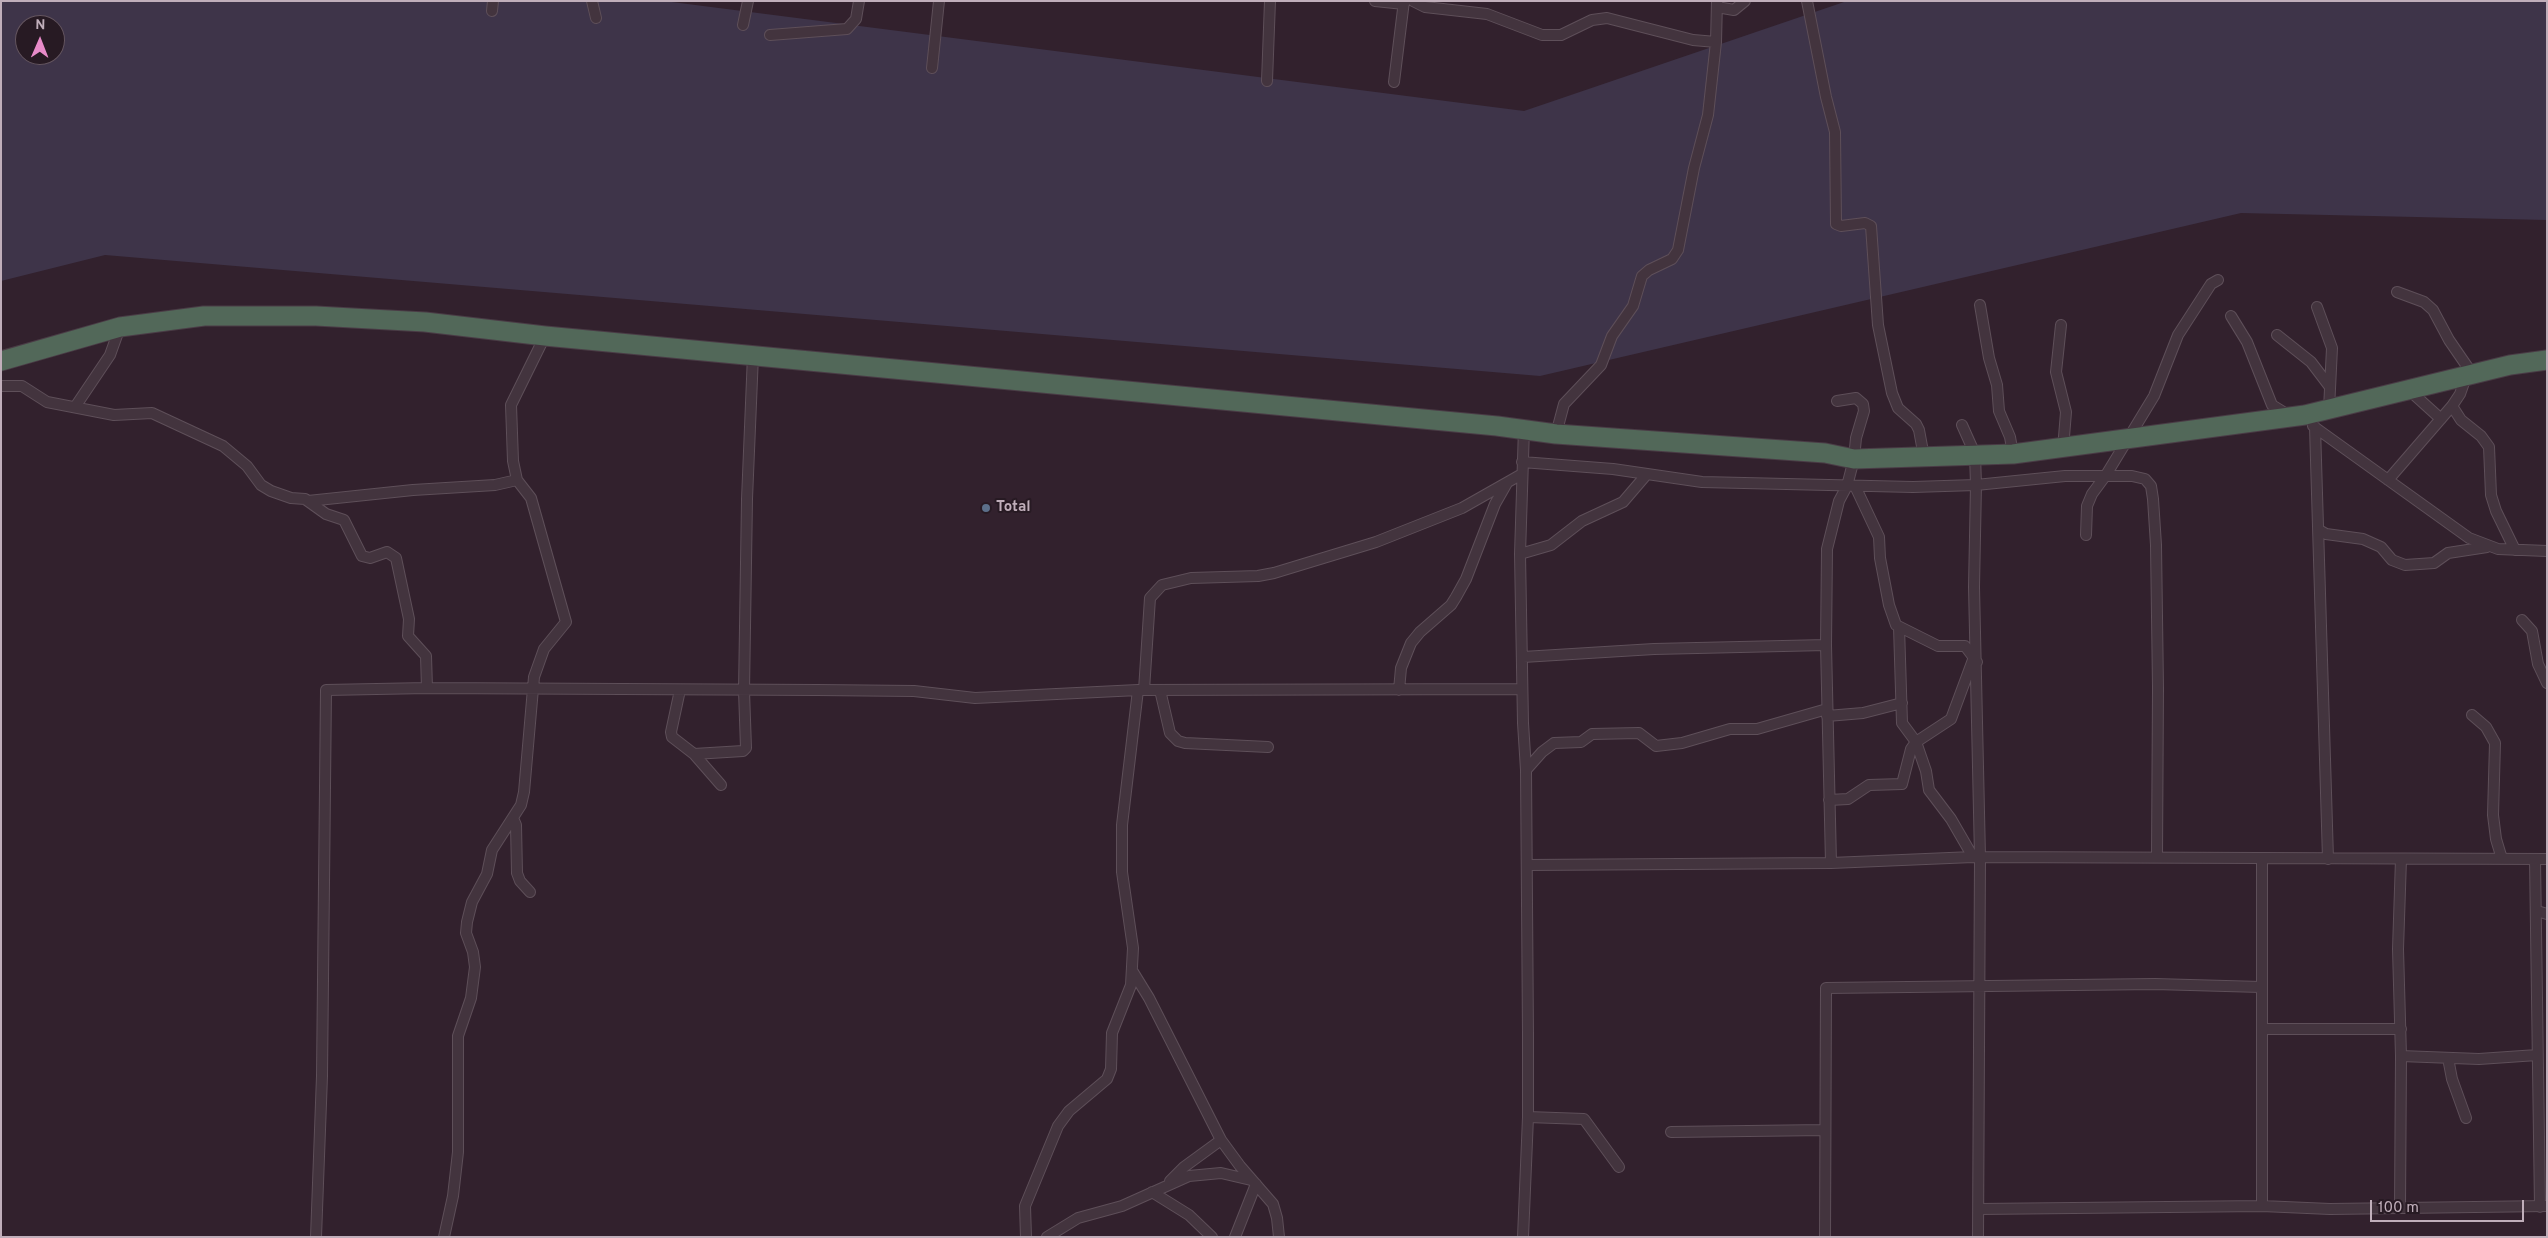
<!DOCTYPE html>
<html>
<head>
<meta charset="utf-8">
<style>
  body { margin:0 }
  #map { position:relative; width:2548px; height:1238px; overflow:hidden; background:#32212d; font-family:Overpass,sans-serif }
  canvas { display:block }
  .frame { position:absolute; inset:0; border:2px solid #c0aeba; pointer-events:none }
  .north { position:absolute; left:15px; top:15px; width:50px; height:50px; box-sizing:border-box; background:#271a23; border:1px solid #64555f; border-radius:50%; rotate:1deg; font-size:14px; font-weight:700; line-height:20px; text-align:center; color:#c0aeba }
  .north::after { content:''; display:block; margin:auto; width:18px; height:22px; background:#e88bc9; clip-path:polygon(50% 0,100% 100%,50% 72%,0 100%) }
  .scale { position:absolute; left:2370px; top:1200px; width:154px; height:22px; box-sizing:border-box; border:2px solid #c0aeba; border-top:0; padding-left:6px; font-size:15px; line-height:18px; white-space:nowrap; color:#c0aeba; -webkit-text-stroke:4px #271a23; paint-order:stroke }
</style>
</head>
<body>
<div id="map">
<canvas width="2548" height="1238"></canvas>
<div class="frame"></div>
<div class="north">N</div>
<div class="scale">100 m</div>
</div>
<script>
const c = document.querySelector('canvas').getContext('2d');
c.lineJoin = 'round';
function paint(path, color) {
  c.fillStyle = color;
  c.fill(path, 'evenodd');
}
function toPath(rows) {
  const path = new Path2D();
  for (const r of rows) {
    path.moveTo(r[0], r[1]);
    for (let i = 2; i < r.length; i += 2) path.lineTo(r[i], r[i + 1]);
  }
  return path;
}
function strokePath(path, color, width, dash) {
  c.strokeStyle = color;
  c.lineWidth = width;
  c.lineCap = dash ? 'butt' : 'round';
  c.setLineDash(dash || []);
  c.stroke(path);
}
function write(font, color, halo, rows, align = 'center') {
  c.font = font + ' Overpass,sans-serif';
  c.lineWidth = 4;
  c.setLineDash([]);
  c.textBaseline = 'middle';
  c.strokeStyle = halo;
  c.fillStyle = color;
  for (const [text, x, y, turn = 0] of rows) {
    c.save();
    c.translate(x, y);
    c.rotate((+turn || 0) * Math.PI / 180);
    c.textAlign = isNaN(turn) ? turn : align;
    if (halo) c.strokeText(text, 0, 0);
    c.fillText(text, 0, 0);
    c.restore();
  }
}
const green = toPath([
  [1,1,664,1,1524,111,1847,1,2547,1,2547,220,2241,213,1540,376,105,255,1,281],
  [25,25,55,25,55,55,25,55]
]);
const street = toPath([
  [592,1,596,18],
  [1375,1,1404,4],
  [1413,1,1425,7,1487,14,1542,35,1561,35,1592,20,1607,18,1693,40,1716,42],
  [1807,1,1826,97,1835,132,1836,224,1841,226,1865,223,1871,226,1878,325,1892,393,1898,408,1916,424,1919,430,1924,457],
  [1717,7,1734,10,1745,1],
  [492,11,493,1],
  [743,25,748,1],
  [770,35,847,29,856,19,859,1],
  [932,68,939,1],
  [1267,81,1270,1],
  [1394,82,1404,1],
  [2397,292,2424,302,2433,310,2449,340,2473,375],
  [1980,305,1989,358,1997,385,1999,411,2010,437,2013,454],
  [2317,307,2332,348,2329,409],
  [2231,316,2247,342,2272,405,2290,416],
  [2061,325,2056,372,2066,412,2063,449],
  [2277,335,2311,362,2330,387],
  [1,386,22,386,47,402,114,415,152,413,223,446,247,466,261,485,271,491,291,498,305,499,326,514,344,520,362,556,370,558,387,552,396,558,409,619,408,636,426,656,427,688],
  [2409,390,2441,419],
  [2452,406,2461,420,2481,436,2489,447,2491,495,2496,511,2515,550],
  [75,407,110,355,120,327],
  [1962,425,1975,454,1976,485,1974,587,1980,857,1978,1237],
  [2313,426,2469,538,2498,549,2547,551],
  [2315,427,2328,859],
  [1556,434,1564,404,1601,365,1612,336,1633,306,1642,276,1649,270,1672,259,1678,250,1694,168,1708,115,1716,42,1717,1],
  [1522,462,1613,469,1702,482,1913,487,1976,485,2065,476,2132,476,2145,479,2151,486,2153,499,2156,545,2158,688,2157,857],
  [2388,480,2452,406,2460,394,2466,377],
  [1855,486,1879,537,1880,558,1889,605,1896,625,1938,646,1965,646,1977,662],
  [308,501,413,490,495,485,517,480,513,461,511,405,545,336],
  [2319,530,2326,534,2363,539,2381,547,2392,560,2405,565,2434,563,2448,553,2487,547],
  [2086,535,2087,506,2092,494,2106,475,2154,396,2178,335,2211,284,2218,280],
  [1520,554,1551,545,1582,521,1623,502,1647,474],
  [2522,620,2532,631,2538,664,2547,683],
  [1899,627,1902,723,1916,742,1926,771,1929,790,1951,819,1973,857],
  [1523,657,1654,649,1826,645],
  [680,690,671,732,672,737,694,754,721,785],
  [1144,690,1150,598,1162,585,1191,578,1258,576,1274,573,1376,542,1462,508,1522,474],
  [1160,690,1170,733,1178,741,1185,743,1268,747],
  [1399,690,1401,668,1411,643,1420,632,1451,605,1456,597,1466,579,1495,504,1507,483],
  [2472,715,2486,727,2495,743,2493,815,2496,839,2502,859],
  [1827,716,1863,713,1902,703],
  [694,754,743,751,746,748,744,691,747,499,753,355],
  [1526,770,1542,752,1554,743,1581,742,1592,734,1639,733,1656,746,1682,743,1730,729,1757,729,1827,709],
  [1829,800,1848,799,1869,785,1902,784,1911,749,1916,742,1951,719,1974,657],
  [513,818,516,825,517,873,520,881,530,892],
  [2535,859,2540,1207],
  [1831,863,1826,645,1827,549,1839,501,1847,486,1854,459,1856,438,1864,411,1863,404,1856,398,1837,401],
  [1527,865,1831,863,1973,857,2547,859],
  [2537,911,2547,914],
  [1133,972,1149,998,1221,1140,1240,1166,1273,1204,1277,1218,1279,1237],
  [2262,1029,2401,1029],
  [2401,1056,2479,1059,2537,1055],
  [2448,1058,2452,1079,2466,1118],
  [1528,1117,1584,1119,1619,1167],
  [1671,1132,1825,1130],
  [1170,1181,1184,1167,1221,1140],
  [1152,1192,1189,1215,1212,1237],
  [2262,1206,2262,858],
  [2400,1207,2401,1056,2398,949,2401,859],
  [1979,1209,2262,1206,2330,1209,2547,1206],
  [316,1237,322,1076,326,690,427,688,817,690,914,691,975,698,1138,690,1522,689],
  [444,1237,453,1196,458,1152,458,1036,471,998,475,967,473,952,466,933,467,922,472,902,487,874,492,850,521,805,524,792,534,677,544,649,566,622,531,498,517,480],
  [1026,1237,1025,1206,1058,1126,1069,1111,1107,1079,1111,1069,1112,1033,1131,985,1133,948,1122,872,1122,825,1138,690],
  [1047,1237,1078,1218,1122,1206,1189,1176,1221,1173,1251,1180],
  [1235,1237,1256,1184],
  [1523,1237,1528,1117,1528,1035,1526,770,1523,723,1520,554,1524,428],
  [1825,1237,1826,988,2155,984,2261,987]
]);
const highway = toPath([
  [1,361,120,327,204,316,316,316,425,322,545,336,1497,426,1556,434,1825,453,1854,459,2013,454,2305,415,2510,365,2547,360]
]);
const markers = [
  [986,508,5,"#5c6f8a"]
];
const poiNames = [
  ["Total",996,508]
];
paint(green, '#3e3449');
strokePath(street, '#5e4f59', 12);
strokePath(highway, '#4a3c46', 21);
strokePath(street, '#43343e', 10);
strokePath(highway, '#526859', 19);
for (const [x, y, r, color] of markers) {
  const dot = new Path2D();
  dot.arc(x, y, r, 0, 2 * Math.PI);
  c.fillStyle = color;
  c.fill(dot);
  strokePath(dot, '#271a23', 2);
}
write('bold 15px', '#c0aeba', '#271a23', poiNames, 'left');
</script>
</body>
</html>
